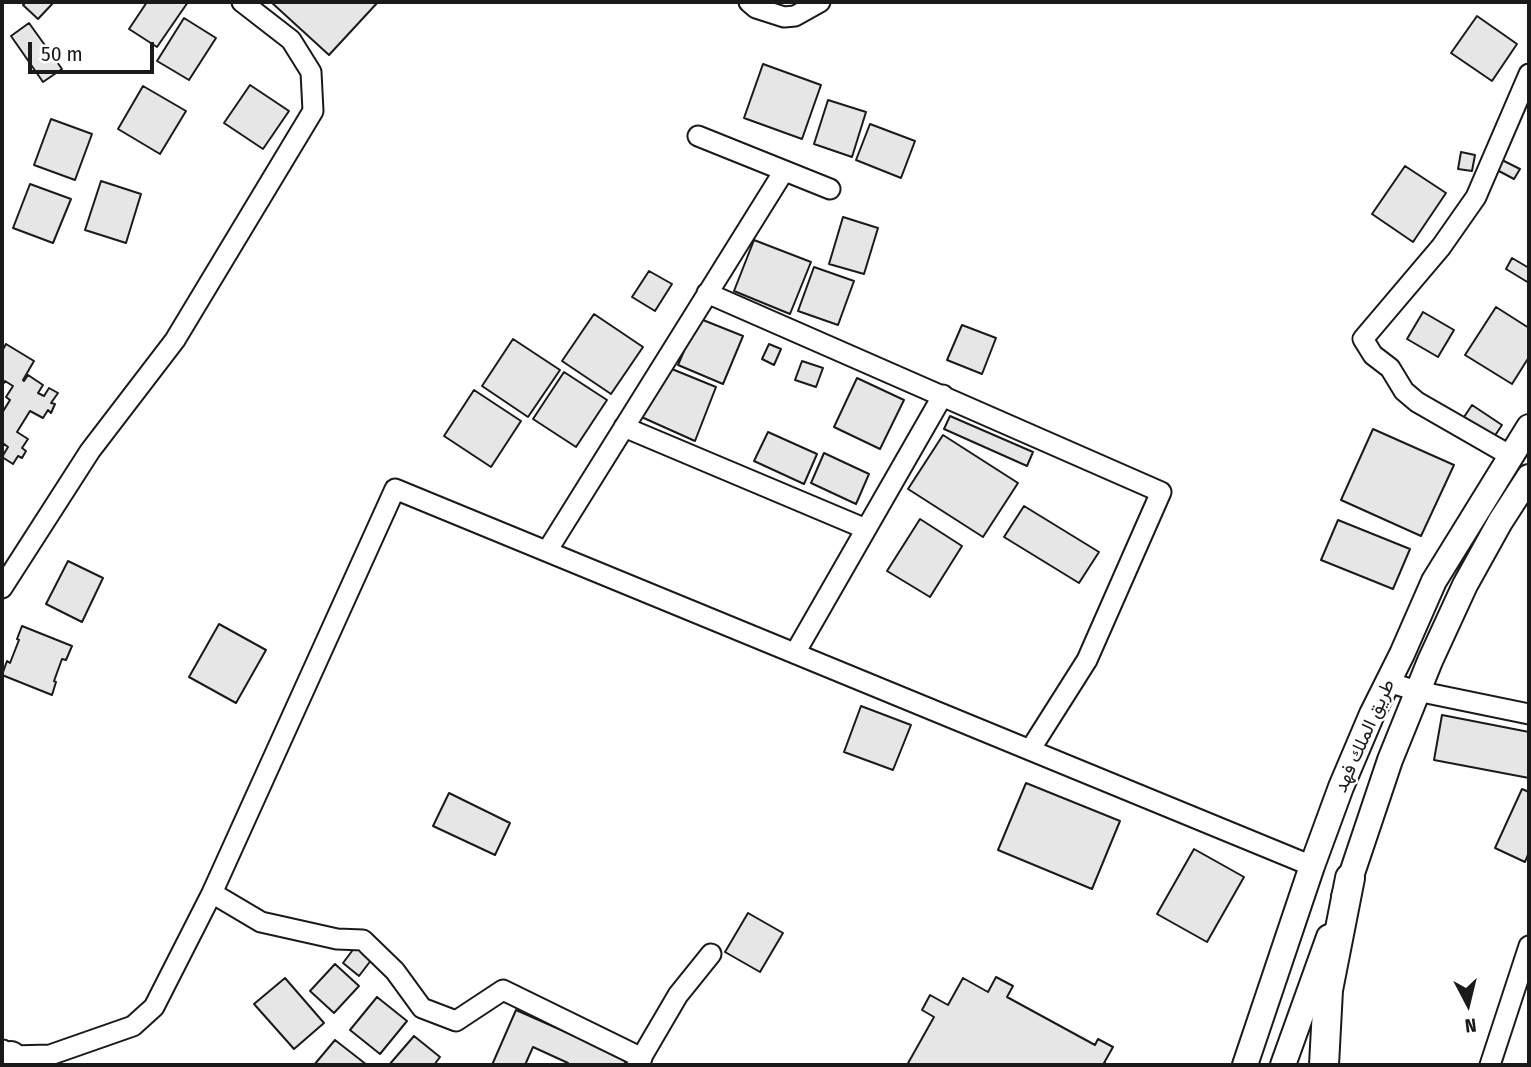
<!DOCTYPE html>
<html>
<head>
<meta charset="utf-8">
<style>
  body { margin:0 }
  #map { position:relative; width:1531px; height:1067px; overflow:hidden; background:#fff; font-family:"Fira Sans Condensed",sans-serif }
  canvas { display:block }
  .frame { position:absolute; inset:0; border:4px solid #1a1a1a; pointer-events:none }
  .north { position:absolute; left:1433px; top:969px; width:70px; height:70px; -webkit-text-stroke:5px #fff; paint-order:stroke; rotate:173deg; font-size:19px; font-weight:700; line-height:28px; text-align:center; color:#1a1a1a }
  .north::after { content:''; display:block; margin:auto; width:24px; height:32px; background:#1a1a1a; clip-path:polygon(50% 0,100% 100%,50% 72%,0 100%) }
  .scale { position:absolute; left:28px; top:42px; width:126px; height:32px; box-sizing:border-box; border:4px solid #1a1a1a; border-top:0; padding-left:9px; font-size:21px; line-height:24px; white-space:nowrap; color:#1a1a1a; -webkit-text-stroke:5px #fff; paint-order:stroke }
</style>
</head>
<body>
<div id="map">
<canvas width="1531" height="1067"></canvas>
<div class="frame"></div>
<div class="north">N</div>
<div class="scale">50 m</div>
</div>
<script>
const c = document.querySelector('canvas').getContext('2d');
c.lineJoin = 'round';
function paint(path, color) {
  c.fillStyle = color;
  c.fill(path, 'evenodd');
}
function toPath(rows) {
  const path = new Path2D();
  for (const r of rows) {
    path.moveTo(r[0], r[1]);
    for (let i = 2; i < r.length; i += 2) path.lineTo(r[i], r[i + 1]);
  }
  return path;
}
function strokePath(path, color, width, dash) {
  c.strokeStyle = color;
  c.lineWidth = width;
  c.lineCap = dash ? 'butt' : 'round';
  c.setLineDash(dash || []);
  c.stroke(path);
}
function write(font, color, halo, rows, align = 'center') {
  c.font = font + ' "Fira Sans Condensed",Vazirmatn,sans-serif';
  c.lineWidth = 5;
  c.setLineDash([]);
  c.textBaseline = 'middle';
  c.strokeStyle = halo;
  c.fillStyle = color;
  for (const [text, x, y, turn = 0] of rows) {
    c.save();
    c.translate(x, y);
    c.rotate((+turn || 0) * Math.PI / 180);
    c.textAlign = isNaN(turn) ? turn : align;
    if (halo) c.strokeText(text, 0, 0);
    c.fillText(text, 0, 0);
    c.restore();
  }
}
const building = toPath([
  [26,2,54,2,38,19,23,5,26,2],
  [147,2,188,2,157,47,129,29,147,2],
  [271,2,378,2,329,55,271,2],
  [1477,16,1517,44,1492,81,1451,53,1477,16],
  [184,18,216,38,189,80,157,61,184,18],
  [29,23,62,69,43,82,11,36,29,23],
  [763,64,821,85,802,139,744,118,763,64],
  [250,85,289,111,263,149,224,123,250,85],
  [143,86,186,111,160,154,118,129,143,86],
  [828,100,866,112,852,157,814,144,828,100],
  [51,119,92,134,75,180,34,165,51,119],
  [870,124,915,141,901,178,856,160,870,124],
  [1461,152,1475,155,1472,171,1458,169,1461,152],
  [1502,160,1520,169,1514,179,1497,170,1502,160],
  [1405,166,1446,193,1413,242,1372,214,1405,166],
  [101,181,141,194,126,243,85,230,101,181],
  [30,184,71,199,53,243,13,228,30,184],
  [843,217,878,228,864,274,829,264,843,217],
  [754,240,811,262,790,314,734,291,754,240],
  [1512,258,1529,268,1529,283,1506,269,1512,258],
  [814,267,854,281,838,325,798,311,814,267],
  [649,271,672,284,655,311,632,297,649,271],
  [1496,307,1529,328,1529,357,1512,384,1465,355,1496,307],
  [1423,312,1454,330,1438,357,1407,339,1423,312],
  [594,314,643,347,611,394,562,361,594,314],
  [698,318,743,336,723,384,678,365,698,318],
  [962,325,996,338,982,374,947,360,962,325],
  [513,339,560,370,528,417,482,386,513,339],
  [6,344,34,361,23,380,24,381,28,375,43,385,38,393,44,396,49,388,58,393,51,403,55,404,51,413,48,410,43,418,30,411,17,432,28,439,22,448,26,451,22,458,18,456,13,464,2,457,8,447,4,444,2,447,2,413,10,400,6,397,13,386,5,381,2,386,2,351,6,344],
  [769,344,781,349,774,365,762,359,769,344],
  [802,361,823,368,816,387,795,380,802,361],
  [667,367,716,387,695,441,637,415,667,367],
  [564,372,607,400,576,447,533,419,564,372],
  [857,378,904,400,880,449,834,427,857,378],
  [474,390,521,421,491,467,444,436,474,390],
  [1472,405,1502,425,1494,437,1464,417,1472,405],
  [950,416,1033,452,1027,466,944,429,950,416],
  [1373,429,1454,465,1421,536,1341,500,1373,429],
  [768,432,817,454,804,484,754,461,768,432],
  [943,435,1018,483,983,537,908,489,943,435],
  [824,453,869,474,856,504,811,483,824,453],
  [1024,506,1099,552,1079,583,1004,537,1024,506],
  [920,519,962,546,930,597,887,571,920,519],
  [1338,520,1410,549,1393,589,1321,560,1338,520],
  [68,561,103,578,82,622,46,604,68,561],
  [219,624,266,650,236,703,189,677,219,624],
  [22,626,72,646,66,660,62,659,54,681,56,682,52,695,2,675,7,661,10,663,19,640,17,639,22,626],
  [861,706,911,725,893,770,844,752,861,706],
  [1442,715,1529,732,1529,778,1434,760,1442,715],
  [1026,783,1120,821,1092,889,998,850,1026,783],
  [1522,789,1529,792,1529,852,1525,862,1495,848,1522,789],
  [449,793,510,823,495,855,433,826,449,793],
  [1194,849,1244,877,1207,942,1157,914,1194,849],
  [748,913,783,933,760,972,725,952,748,913],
  [355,947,372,959,359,976,343,963,355,947],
  [335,964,359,986,334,1013,310,991,335,964],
  [996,977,1013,986,1007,997,1095,1045,1098,1039,1113,1047,1104,1063,1109,1065,907,1065,934,1017,922,1010,930,995,948,1005,963,978,988,992,996,977],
  [285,978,324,1023,294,1049,254,1004,285,978],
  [377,997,407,1021,380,1054,350,1030,377,997],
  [516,1010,627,1059,624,1065,567,1065,568,1063,533,1047,525,1065,492,1065,516,1010],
  [414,1036,440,1057,434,1065,389,1065,414,1036],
  [335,1040,367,1065,314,1065,335,1040]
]);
const minor = toPath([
  [749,2,756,8,784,17,795,16,820,2],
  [698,136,830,189],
  [707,293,1161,492,1087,660,1030,750],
  [624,427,866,529],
  [1511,456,1417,402,1404,391,1390,368,1373,355,1363,339,1441,247,1476,197,1529,74],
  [547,551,784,171],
  [2,588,90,451,175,340,313,111,311,72,291,40,242,2],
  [795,653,943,395],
  [1388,682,1417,691,1529,714],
  [212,893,261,922,337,939,363,940,395,971,422,1008,456,1021,503,990,642,1058],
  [3,1050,11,1056,50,1055,133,1026,154,1007,212,893,395,489,1312,866],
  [637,1065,678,995,711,954],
  [1490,1065,1529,946]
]);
const major = toPath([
  [1344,897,1390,760,1430,661,1465,585,1500,522,1529,477],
  [1245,1065,1312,866,1341,787,1372,714,1402,654,1434,581,1529,427],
  [1283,1065,1329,937]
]);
const highway = toPath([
  [6,1065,11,1056],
  [1324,1065,1328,990,1350,878]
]);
const streetNames = [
  ["طريق الملك فهد",1365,736,-66]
];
paint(building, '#e6e6e6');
strokePath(building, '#1a1a1a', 2);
strokePath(minor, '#1a1a1a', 23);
strokePath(major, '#1a1a1a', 28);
strokePath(highway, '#1a1a1a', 32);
strokePath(minor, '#fff', 19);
strokePath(major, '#fff', 24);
strokePath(highway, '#fff', 28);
write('19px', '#1a1a1a', '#fff', streetNames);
</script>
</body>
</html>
